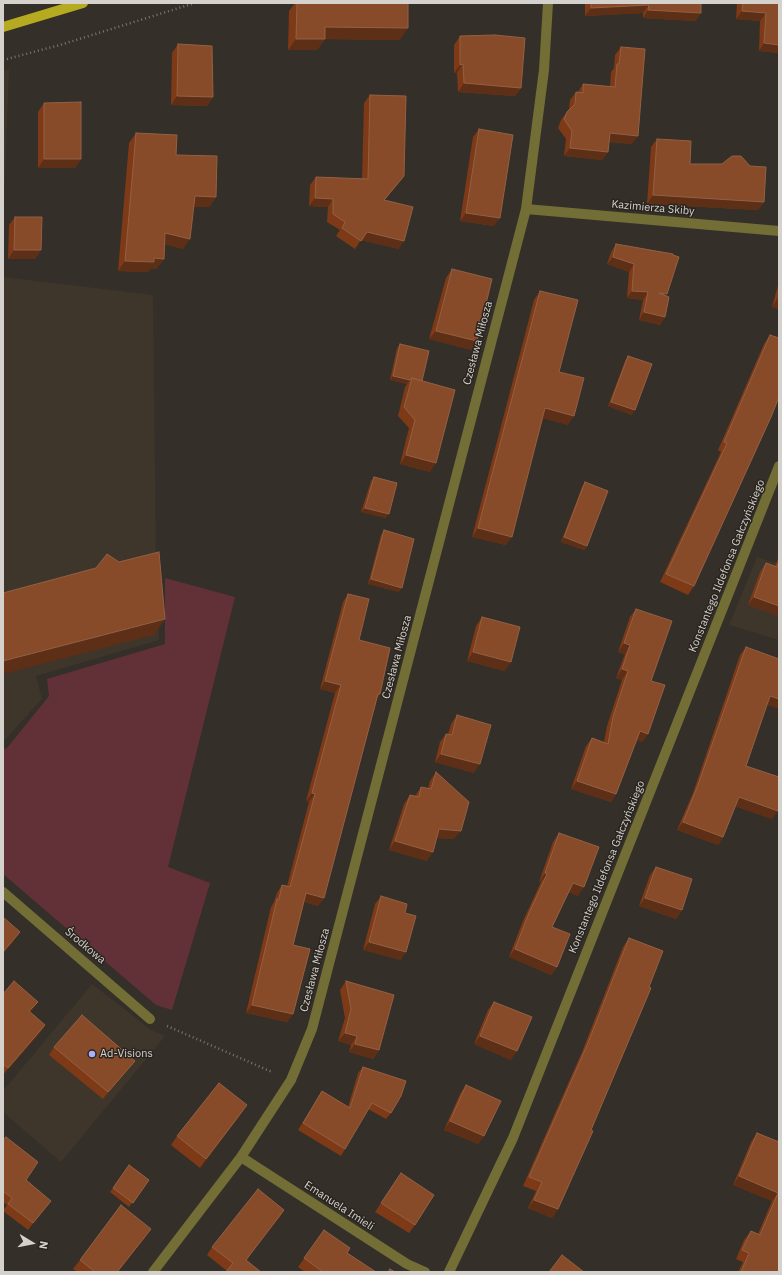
<!DOCTYPE html>
<html>
<head>
<meta charset="utf-8">
<style>
  body { margin:0 }
  #map { position:relative; width:782px; height:1275px; overflow:hidden; background:#342f29; font-family:"IBM Plex Sans",sans-serif }
  canvas { display:block }
  .frame { position:absolute; inset:0; border:4px solid #d5d2ce; pointer-events:none }
  .north { position:absolute; left:12px; top:1223px; width:40px; height:40px; -webkit-text-stroke:3px #2a251f; paint-order:stroke; rotate:100deg; font-size:11px; font-weight:700; line-height:16px; text-align:center; color:#d5d2ce }
  .north::after { content:''; display:block; margin:auto; width:14px; height:18px; background:#d5d2ce; clip-path:polygon(50% 0,100% 100%,50% 72%,0 100%) }
</style>
</head>
<body>
<div id="map">
<canvas width="782" height="1275"></canvas>
<div class="frame"></div>
<div class="north">N</div>
</div>
<script>
const c = document.querySelector('canvas').getContext('2d');
c.lineJoin = 'round';
function paint(path, color) {
  c.fillStyle = color;
  c.fill(path, 'evenodd');
}
function toPath(rows) {
  const path = new Path2D();
  for (const r of rows) {
    path.moveTo(r[0], r[1]);
    for (let i = 2; i < r.length; i += 2) path.lineTo(r[i], r[i + 1]);
  }
  return path;
}
function strokePath(path, color, width, dash) {
  c.strokeStyle = color;
  c.lineWidth = width;
  c.lineCap = dash ? 'butt' : 'round';
  c.setLineDash(dash || []);
  c.stroke(path);
}
function write(font, color, halo, rows, align = 'center') {
  c.font = font + ' "IBM Plex Sans",sans-serif';
  c.lineWidth = 3;
  c.setLineDash([]);
  c.textBaseline = 'middle';
  c.strokeStyle = halo;
  c.fillStyle = color;
  for (const [text, x, y, turn = 0] of rows) {
    c.save();
    c.translate(x, y);
    c.rotate((+turn || 0) * Math.PI / 180);
    c.textAlign = isNaN(turn) ? turn : align;
    if (halo) c.strokeText(text, 0, 0);
    c.fillText(text, 0, 0);
    c.restore();
  }
}
const built = toPath([
  [9,69,3,234,3,71],
  [3,277,153,295,156,570,159,640,36,676,42,699,3,742],
  [757,557,779,564,779,640,729,625],
  [92,984,151,1030,165,1036,61,1162,3,1112,3,1091]
]);
const green = toPath([
  [165,578,235,597,168,867,210,883,172,1010,156,1005,3,874,3,749,7,748,49,696,47,679,165,644]
]);
const path = toPath([
  [3,60,60,45,195,3],
  [167,1026,272,1072]
]);
const minor = toPath([
  [526,209,779,231],
  [3,892,150,1019],
  [241,1157,407,1264,425,1272],
  [153,1272,241,1157,291,1080,312,1029,526,209,544,70,548,3],
  [449,1272,513,1138,779,466]
]);
const major = toPath([
  [3,27,83,3]
]);
const wall = toPath([
  [295,3,408,3,400,40,325,39,317,50,288,50,289,11],
  [585,3,701,3,701,13,695,21,643,18,643,13,585,16],
  [737,3,779,3,779,53,759,51,760,21,736,19],
  [460,36,521,88,515,96,458,92,457,73,454,73,454,45],
  [178,44,213,97,207,106,171,105,172,53],
  [621,47,632,144,609,142,608,152,602,160,564,156,566,139,558,128,561,120,567,112,569,109,570,100,576,92,578,92,583,84,610,87,611,72,614,68,615,55],
  [370,95,398,184,384,200,399,249,361,240,355,249,336,236,340,230,327,222,328,207,309,206,310,185,316,177,362,179,364,103],
  [44,103,81,159,75,168,38,168,38,112],
  [479,129,494,226,460,221,473,137],
  [136,133,176,155,216,197,209,207,194,207,183,249,165,244,164,259,156,269,150,269,147,272,118,271,129,143],
  [657,139,690,164,764,202,758,210,647,204,651,147],
  [15,217,41,250,35,259,8,259,9,225],
  [616,244,666,296,665,317,660,325,639,320,643,300,627,298,629,272,607,264,611,252],
  [452,269,477,341,471,350,429,339,446,278],
  [779,282,779,309,772,307],
  [540,291,559,372,568,425,543,418,506,545,472,537,534,300],
  [770,335,694,586,688,595,660,582,721,452,718,450,764,344],
  [400,344,422,381,430,472,400,464,409,428,398,416,405,387,407,384,390,380,397,348],
  [628,356,632,415,608,406,625,361],
  [374,477,386,518,361,512,371,481],
  [585,482,587,546,584,550,561,542,582,487],
  [384,530,399,592,368,584,381,535],
  [779,556,779,616,748,605,760,572,766,563,775,566],
  [348,594,359,640,380,694,376,700,324,898,318,906,304,902,293,945,293,1014,287,1022,246,1013,271,907,274,902,277,893,282,885,287,886,309,802,306,801,335,693,320,689,343,602],
  [636,609,651,681,648,734,642,742,637,740,616,794,611,802,571,789,586,746,592,738,604,742,607,726,622,680,616,678,625,654,618,652,630,617],
  [482,617,505,671,467,661,476,626],
  [746,647,767,705,746,766,772,819,735,806,723,837,718,845,677,830,693,793,740,655],
  [457,715,474,773,435,762,440,742,446,734,448,734,451,724],
  [436,772,454,839,437,838,427,861,389,850,404,804,410,795,415,796,421,787,428,788,430,781],
  [559,833,578,896,568,892,552,927,557,967,551,975,509,957,523,921,541,882,539,882,553,842],
  [656,867,682,910,676,919,639,906,650,875],
  [381,896,405,913,401,960,363,950,375,904],
  [629,938,558,1209,552,1218,528,1208,536,1191,523,1186,582,1052,623,947],
  [346,981,379,1050,373,1059,349,1052,351,1045,338,1041,345,1018,340,990],
  [3,994,32,1011,30,1012,45,1025,39,1034,3,1075],
  [494,1002,511,1060,474,1044,488,1010],
  [54,1047,135,1061,129,1068,103,1099,49,1055],
  [363,1067,391,1113,386,1119,368,1109,345,1149,341,1156,298,1130,322,1091,348,1107,358,1073],
  [466,1085,484,1136,478,1144,444,1130,460,1094],
  [241,1114,200,1168,171,1145,177,1136],
  [757,1133,779,1142,779,1272,738,1272,743,1262,736,1259,744,1240,751,1231,758,1234,772,1201,733,1185,751,1142],
  [3,1140,26,1180,45,1208,28,1230,3,1211,3,1210,7,1205,3,1202],
  [129,1165,149,1180,129,1207,110,1192],
  [401,1173,415,1225,409,1233,375,1212],
  [284,1210,279,1218,227,1271,207,1255,212,1247],
  [151,1229,118,1272,78,1272,73,1269,80,1260],
  [324,1230,347,1253,376,1272,305,1272,298,1267]
]);
const shadedWall = toPath([
  [649,5,643,13,585,16,591,8],
  [648,10,701,13,695,21,643,18],
  [742,11,766,13,760,21,736,19],
  [325,27,408,28,400,40,317,39],
  [296,39,325,39,317,50,288,50],
  [764,43,779,45,779,53,759,51],
  [463,64,457,73,454,73,460,65],
  [464,83,521,88,515,96,458,92],
  [177,96,213,97,207,106,171,105],
  [610,133,638,136,632,144,604,141],
  [570,148,608,152,602,160,564,156],
  [44,159,81,159,75,168,38,168],
  [404,176,398,184,378,208,384,200],
  [653,195,764,202,758,210,647,204],
  [195,196,216,197,209,207,188,207],
  [315,198,333,199,328,207,309,206],
  [466,213,500,218,494,226,460,221],
  [367,232,404,241,399,249,361,240,355,249],
  [165,233,190,239,183,249,158,243],
  [14,250,41,250,35,259,8,259],
  [613,257,634,264,629,272,607,264],
  [154,258,164,259,156,269,150,269,147,272,118,271,125,261],
  [632,291,648,292,643,300,627,298],
  [778,298,779,298,779,309,772,307],
  [644,312,665,317,660,325,639,320],
  [436,331,477,341,471,350,429,339],
  [393,376,410,380,407,384,390,380],
  [611,402,635,410,632,415,608,406],
  [545,408,574,416,568,425,539,417],
  [406,455,436,463,430,472,400,464],
  [365,508,389,514,386,518,361,512],
  [478,528,512,537,506,545,472,537],
  [564,537,587,546,584,550,561,542],
  [371,579,402,588,399,592,368,584],
  [754,597,779,606,779,616,748,605],
  [165,619,154,635,3,674,3,661],
  [624,643,630,645,625,654,618,652],
  [473,652,511,662,505,671,467,661],
  [622,669,628,671,622,680,616,678],
  [325,681,341,685,335,693,320,689],
  [378,694,380,694,374,702],
  [770,696,779,699,779,709,764,704],
  [640,731,648,734,642,742,634,739],
  [441,754,480,764,474,773,435,762],
  [577,781,616,794,611,802,571,789],
  [312,793,315,794,309,802,306,801],
  [739,797,778,811,772,819,733,805],
  [683,822,723,837,718,845,677,830],
  [439,829,461,831,454,839,433,838],
  [395,841,433,852,427,861,389,850],
  [545,873,547,874,541,882,539,882],
  [573,883,584,887,578,896,567,892],
  [306,893,324,898,318,906,301,901],
  [645,898,682,910,676,919,639,906],
  [20,932,14,941,3,954,3,952],
  [369,942,406,952,401,960,363,950],
  [515,949,557,967,551,975,509,957],
  [38,1002,32,1011,23,1020,29,1011],
  [252,1005,293,1014,287,1022,246,1013],
  [45,1025,39,1034,3,1075,8,1068],
  [345,1033,357,1036,351,1045,338,1041],
  [480,1036,517,1051,511,1060,474,1044],
  [355,1044,379,1050,373,1059,349,1052],
  [135,1061,129,1068,103,1099,108,1092],
  [247,1105,241,1114,200,1168,206,1159],
  [450,1121,484,1136,478,1144,444,1130],
  [739,1176,778,1193,772,1201,733,1185],
  [534,1200,558,1209,552,1218,528,1208],
  [284,1210,279,1218,240,1268,246,1260],
  [151,1229,145,1238,118,1272,117,1272]
]);
const building = toPath([
  [297,3,408,3,408,28,325,27,325,39,296,39,297,3],
  [591,3,701,3,701,13,648,10,649,5,591,8,591,3],
  [743,3,779,3,779,45,764,43,766,13,742,11,743,3],
  [495,35,525,38,521,88,464,83,463,64,460,65,460,36,495,35],
  [178,44,212,46,213,97,177,96,178,44],
  [621,47,645,49,638,136,610,133,608,152,570,148,572,131,564,119,567,112,575,104,576,92,583,93,583,84,615,87,617,64,619,64,621,47],
  [370,95,406,96,404,176,384,200,413,207,404,241,367,232,361,241,342,228,345,222,333,214,333,199,315,198,316,177,368,179,370,95],
  [81,102,81,159,44,159,44,103,81,102],
  [479,129,513,135,500,218,466,213,479,129],
  [136,133,177,135,176,155,217,156,216,197,195,196,190,239,165,233,164,259,154,258,154,262,125,261,136,133],
  [657,139,691,141,690,164,722,164,732,156,741,156,750,166,766,167,764,202,653,195,657,139],
  [15,217,42,217,41,250,14,250,15,217],
  [616,244,673,254,673,255,679,257,667,294,659,293,669,297,665,317,644,312,648,292,632,291,634,264,613,257,616,244],
  [452,269,492,279,477,341,436,331,452,269],
  [540,291,578,300,559,372,584,378,574,416,545,408,512,537,478,528,540,291],
  [770,335,779,338,779,397,771,417,694,586,666,574,727,443,724,442,770,335],
  [400,344,429,351,422,381,412,378,410,380,393,376,400,344],
  [628,356,652,364,635,410,611,402,628,356],
  [412,378,455,390,436,463,406,455,415,420,404,407,412,378],
  [374,477,397,483,389,514,365,508,374,477],
  [585,482,608,491,587,546,564,537,585,482],
  [384,530,414,539,402,588,371,579,384,530],
  [159,552,165,619,3,661,3,593,96,568,107,554,119,562,159,552],
  [779,561,779,606,754,597,766,563,777,567,779,561],
  [348,594,369,599,359,640,390,648,380,694,378,694,324,898,306,893,293,945,310,949,293,1014,252,1005,277,899,279,899,282,885,290,887,315,794,312,793,341,685,325,681,348,594],
  [636,609,672,621,651,681,665,685,648,734,640,731,616,794,577,781,592,738,608,744,613,717,628,671,622,669,630,645,624,643,636,609],
  [482,617,520,627,511,662,473,652,482,617],
  [746,647,779,659,779,699,770,696,746,766,779,777,779,808,778,811,739,797,723,837,683,822,698,785,746,647],
  [457,715,491,725,480,764,441,754,446,734,452,735,457,715],
  [436,772,469,802,461,831,439,829,433,852,395,841,410,795,419,797,421,787,431,789,436,772],
  [559,833,599,847,584,887,573,883,552,927,570,934,557,967,515,949,529,913,547,874,545,873,559,833],
  [656,867,692,879,682,910,645,898,656,867],
  [381,896,407,904,405,913,416,916,406,952,369,942,381,896],
  [3,917,20,932,3,952,3,917],
  [629,938,663,951,649,987,651,988,591,1130,593,1131,558,1209,534,1200,542,1182,529,1177,588,1043,629,938],
  [14,981,38,1002,29,1011,45,1025,8,1068,3,1064,3,994,14,981],
  [346,981,394,995,379,1050,355,1044,357,1036,345,1033,351,1009,346,981],
  [494,1002,532,1017,517,1051,480,1036,494,1002],
  [82,1015,135,1061,108,1092,54,1047,82,1015],
  [363,1067,406,1081,401,1096,391,1113,372,1103,345,1149,303,1123,322,1091,350,1108,363,1067],
  [219,1083,247,1105,206,1159,177,1136,219,1083],
  [466,1085,501,1101,484,1136,450,1121,466,1085],
  [757,1133,779,1142,779,1272,741,1272,749,1253,742,1250,751,1231,760,1235,778,1193,739,1176,757,1133],
  [6,1137,38,1162,26,1180,51,1201,33,1223,8,1204,12,1198,3,1191,3,1140,6,1137],
  [129,1165,149,1180,133,1203,113,1188,129,1165],
  [401,1173,434,1195,415,1225,381,1203,401,1173],
  [258,1189,284,1210,246,1260,261,1272,226,1272,233,1263,212,1247,258,1189],
  [121,1205,151,1229,117,1272,95,1272,80,1260,121,1205],
  [324,1230,350,1248,347,1253,376,1272,323,1272,304,1258,324,1230],
  [562,1255,584,1272,549,1272,562,1255],
  [390,1269,395,1272,388,1272,390,1269]
]);
const markers = [
  [92,1054,4,"#acaffb"]
];
const streetNames = [
  ["Kazimierza Skiby",653,208,5],
  ["Czesława Miłosza",478,343,-75],
  ["Konstantego Ildefonsa Gałczyńskiego",727,566,-68],
  ["Czesława Miłosza",397,657,-75],
  ["Konstantego Ildefonsa Gałczyńskiego",607,867,-68],
  ["Środkowa",85,946,40],
  ["Czesława Miłosza",315,970,-75],
  ["Emanuela Imieli",339,1206,33]
];
const poiNames = [
  ["Ad-Visions",100,1054]
];
paint(built, '#3f362b');
paint(green, '#623137');
strokePath(path, '#7c7772', 2.5, [1, 3]);
strokePath(minor, '#726e36', 10);
strokePath(major, '#b5aa20', 10);
paint(wall, '#7e3a17');
paint(shadedWall, '#5c2f16');
paint(building, '#874b2a');
strokePath(building, '#936044', 1);
for (const [x, y, r, color] of markers) {
  const dot = new Path2D();
  dot.arc(x, y, r, 0, 2 * Math.PI);
  c.fillStyle = color;
  c.fill(dot);
  strokePath(dot, '#2a251f', 1.5);
}
write('11px', '#d5d2ce', '#2a251f', streetNames);
write('11px', '#d5d2ce', '#2a251f', poiNames, 'left');
</script>
</body>
</html>
